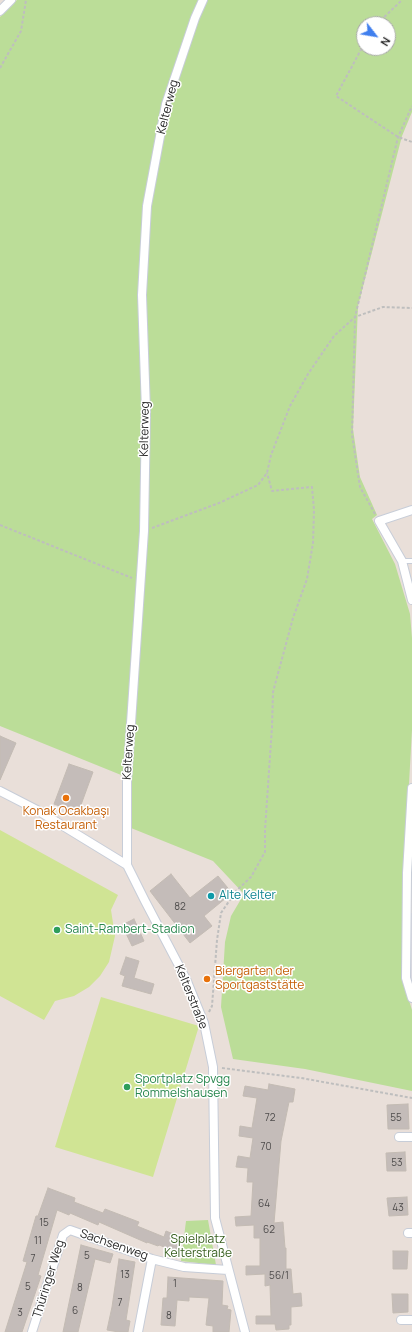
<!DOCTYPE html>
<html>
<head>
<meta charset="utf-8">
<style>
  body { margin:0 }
  #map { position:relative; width:412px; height:1332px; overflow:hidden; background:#e9dfd9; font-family:Manrope,sans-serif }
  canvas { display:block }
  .north { position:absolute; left:356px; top:16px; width:40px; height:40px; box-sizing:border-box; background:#fff; border:1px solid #a9a9a9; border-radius:50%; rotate:121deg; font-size:11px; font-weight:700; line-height:16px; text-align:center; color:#272727 }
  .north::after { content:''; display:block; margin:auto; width:14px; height:18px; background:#407fee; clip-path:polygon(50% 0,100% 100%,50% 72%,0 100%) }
</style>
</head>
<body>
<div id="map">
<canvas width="412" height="1332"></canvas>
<div class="north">N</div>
</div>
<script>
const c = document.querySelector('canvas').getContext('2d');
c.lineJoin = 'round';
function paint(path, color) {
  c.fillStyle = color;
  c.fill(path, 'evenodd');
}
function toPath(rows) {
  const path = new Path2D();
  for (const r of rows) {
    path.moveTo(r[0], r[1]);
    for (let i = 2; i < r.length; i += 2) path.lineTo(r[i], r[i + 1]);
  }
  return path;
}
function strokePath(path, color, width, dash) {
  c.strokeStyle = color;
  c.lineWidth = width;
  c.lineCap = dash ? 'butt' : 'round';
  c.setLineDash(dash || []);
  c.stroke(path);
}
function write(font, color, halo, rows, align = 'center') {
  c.font = font + ' Manrope,sans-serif';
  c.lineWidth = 3;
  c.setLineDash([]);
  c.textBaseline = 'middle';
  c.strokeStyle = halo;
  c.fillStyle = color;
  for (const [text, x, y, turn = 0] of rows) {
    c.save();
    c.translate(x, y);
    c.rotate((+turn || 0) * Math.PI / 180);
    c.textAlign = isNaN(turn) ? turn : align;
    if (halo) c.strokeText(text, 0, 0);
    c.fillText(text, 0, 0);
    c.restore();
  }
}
const industrial = toPath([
  [410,913,412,913,412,988,409,979]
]);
const green = toPath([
  [17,0,412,0,412,112,402,136,358,306,353,429,360,477,377,515,372,519,395,564,410,614,412,638,412,730,404,873,402,978,412,1010,412,1091,305,1069,233,1059,221,1007,225,942,231,916,244,894,213,861,131,828,131,779,0,726,0,17],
  [364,24,388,24,388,48,364,48],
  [208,1220,216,1265,181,1261,186,1221]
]);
const pitch = toPath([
  [0,830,118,895,111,910,115,936,109,962,100,976,89,987,74,996,55,1001,44,1020,0,996],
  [101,997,199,1026,153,1177,55,1147]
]);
const building = toPath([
  [0,736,16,743,0,780,0,736],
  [69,764,93,772,78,813,54,804,69,764],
  [171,874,190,898,218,876,232,893,204,916,212,926,190,943,150,891,171,874],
  [134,919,144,941,132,946,122,925,134,919],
  [126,957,139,961,134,978,154,984,151,994,122,986,125,976,120,974,126,957],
  [269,1084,295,1089,293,1102,289,1102,281,1141,274,1223,283,1222,285,1248,286,1248,286,1269,291,1269,293,1294,301,1293,302,1306,291,1307,291,1325,289,1325,289,1329,276,1330,275,1324,256,1324,256,1316,271,1316,270,1285,265,1286,265,1274,246,1275,246,1266,260,1266,260,1238,254,1238,254,1225,236,1226,235,1217,251,1216,253,1182,247,1182,248,1168,236,1167,238,1156,250,1158,253,1138,239,1136,240,1126,252,1128,257,1098,243,1096,245,1086,268,1090,269,1084],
  [408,1104,409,1129,388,1129,387,1105,408,1104],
  [405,1152,406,1171,387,1171,386,1153,405,1152],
  [48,1188,75,1198,74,1202,103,1213,105,1209,139,1222,137,1226,164,1237,166,1231,183,1238,177,1252,159,1245,158,1246,147,1242,147,1243,99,1222,98,1225,70,1213,69,1215,57,1210,38,1275,41,1276,22,1332,5,1332,27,1262,23,1261,36,1216,38,1216,48,1188],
  [407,1197,408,1215,389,1216,387,1198,407,1197],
  [81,1245,113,1254,110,1263,95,1259,78,1332,63,1332,81,1245],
  [393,1251,408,1251,407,1269,393,1269,393,1251],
  [119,1259,135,1262,126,1320,130,1321,128,1332,119,1332,107,1330,112,1307,119,1259],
  [168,1277,223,1281,222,1305,228,1306,227,1309,231,1310,229,1332,213,1332,213,1326,206,1325,209,1298,189,1297,189,1301,177,1300,175,1326,161,1325,163,1298,167,1298,168,1277],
  [392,1294,408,1294,408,1312,393,1313,392,1294]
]);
const path = toPath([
  [377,24,402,0],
  [364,44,336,96,398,137,412,142],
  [0,68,21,31,26,0],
  [375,514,360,487,352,435,355,317,398,137,412,106],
  [0,525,132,578],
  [152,528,219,503,258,485,267,473,271,455,290,406,308,374,334,336,355,317,383,307,412,308],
  [209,1012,212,1006,217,940,221,913,236,891,251,877,265,852,265,830,272,727,273,692,293,618,307,579,313,543,314,510,312,487,272,491,267,473],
  [222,1068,301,1078,412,1098]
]);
const lane = toPath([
  [402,561,412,561]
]);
const street = toPath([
  [0,11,11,0],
  [412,510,379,521,402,561,412,600],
  [412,788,407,873,406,978,412,998],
  [0,791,37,810,127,865,145,901,186,979,204,1023,213,1067,215,1218,245,1332],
  [127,865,127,782,144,531,146,411,142,295,147,206,166,104,195,18,203,0],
  [399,1137,412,1137],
  [408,1233,412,1233],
  [401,1320,412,1320],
  [32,1332,63,1235,70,1230,152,1259,184,1267,228,1270],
  [138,1332,152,1259]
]);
const markers = [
  [66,798,4,"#e8710a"],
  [211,896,4,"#0f9aa8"],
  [57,930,4,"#2e9e5b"],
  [207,979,4,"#e8710a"],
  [127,1087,4,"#2e9e5b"]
];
const numberNames = [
  ["82",180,907],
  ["72",270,1118],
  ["55",396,1118],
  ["70",266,1147],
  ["53",397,1163],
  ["64",264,1204],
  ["43",398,1208],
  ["15",44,1223],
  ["62",269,1230],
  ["11",38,1241],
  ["5",87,1256],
  ["7",33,1259],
  ["13",125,1275],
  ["56/1",279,1276],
  ["1",175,1284],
  ["5",28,1287],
  ["8",80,1288],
  ["7",120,1303],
  ["6",75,1311],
  ["3",20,1313],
  ["8",169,1316]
];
const streetNames = [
  ["Kelterweg",168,107,-76],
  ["Kelterweg",145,429,-89],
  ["Kelterweg",129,752,-86],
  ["Kelterstraße",191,997,68],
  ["Sachsenweg",114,1245,19],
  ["Thüringer Weg",49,1279,-73]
];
const foodNames = [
  ["Konak Ocakbaşı",66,812],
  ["Restaurant",66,826],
  ["Biergarten der",215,972,"left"],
  ["Sportgaststätte",215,986,"left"]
];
const cultureNames = [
  ["Alte Kelter",219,896]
];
const leisureNames = [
  ["Saint-Rambert-Stadion",65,930],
  ["Sportplatz Spvgg",135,1080],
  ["Rommelshausen",135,1094]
];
const parkNames = [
  ["Spielplatz",198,1240],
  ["Kelterstraße",198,1254]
];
paint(industrial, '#dad9e1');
paint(green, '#bbdd98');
paint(pitch, '#d0e494');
paint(building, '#c4bcb9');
strokePath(building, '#c3bbb3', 1);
strokePath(lane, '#c7cdd8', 6);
strokePath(street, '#c7cdd8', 10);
strokePath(path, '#bebebe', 2, [3, 2]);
strokePath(lane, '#fff', 4);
strokePath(street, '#fff', 8);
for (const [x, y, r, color] of markers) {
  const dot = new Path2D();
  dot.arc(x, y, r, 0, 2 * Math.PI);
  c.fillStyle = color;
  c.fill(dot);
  strokePath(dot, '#fff', 1.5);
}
write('10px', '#4e4c4c', null, numberNames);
write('12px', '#272727', '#fff', streetNames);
write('12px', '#c56008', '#fff', foodNames);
write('12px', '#0d838f', '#fff', cultureNames, 'left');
write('12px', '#27864d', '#fff', leisureNames, 'left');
write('12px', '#365e1d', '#fff', parkNames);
</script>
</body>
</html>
